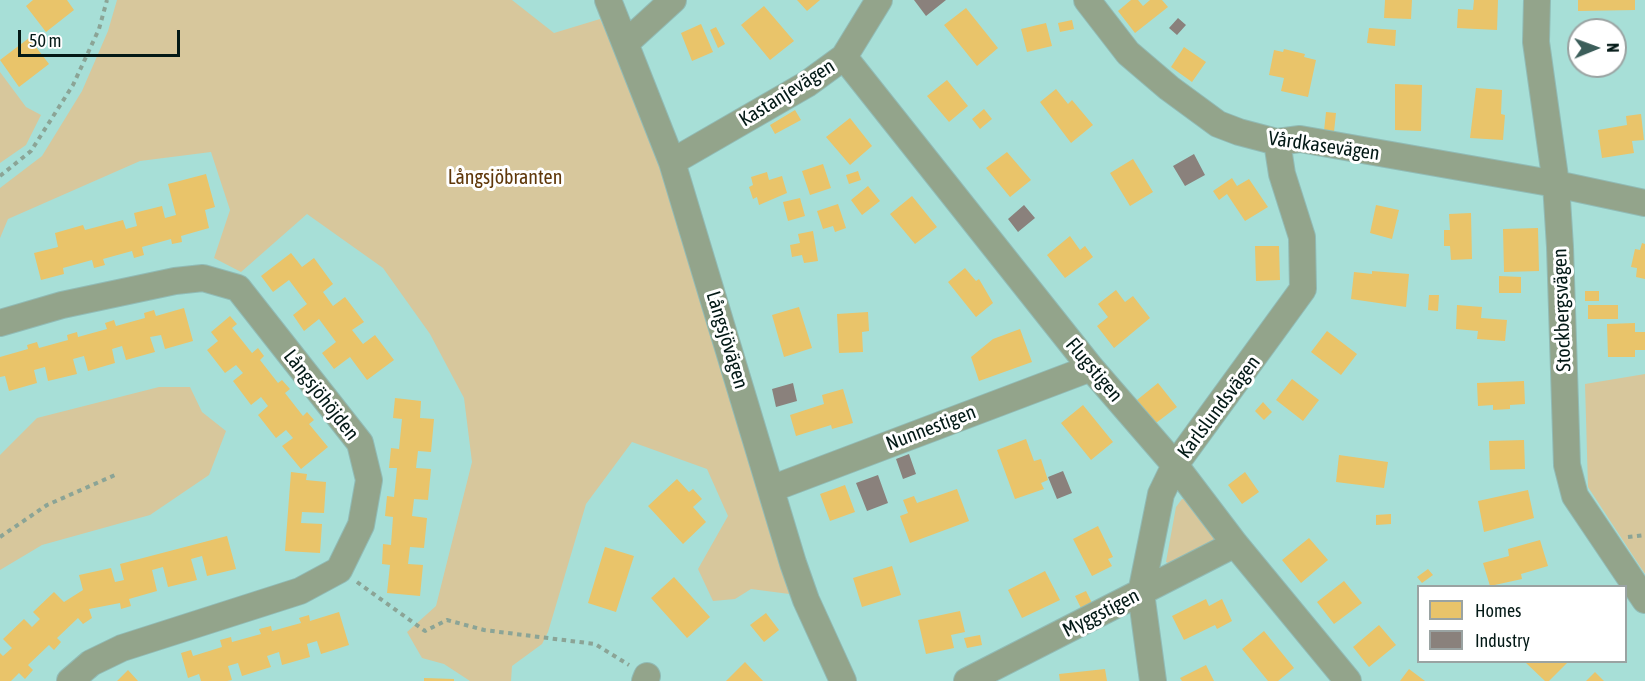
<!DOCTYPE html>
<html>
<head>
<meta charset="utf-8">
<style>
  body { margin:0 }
  #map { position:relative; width:1645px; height:681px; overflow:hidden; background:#a7dfd7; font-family:"Asap Condensed",sans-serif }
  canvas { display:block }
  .legend { position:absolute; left:1417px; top:585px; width:210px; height:78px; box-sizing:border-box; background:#fff; border:2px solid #9aa3a2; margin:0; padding:8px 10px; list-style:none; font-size:18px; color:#031916 }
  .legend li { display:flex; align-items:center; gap:12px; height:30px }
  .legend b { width:30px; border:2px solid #9aa3a2 }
  .north { position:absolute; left:1567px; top:18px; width:60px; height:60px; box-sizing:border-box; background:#fff; border:2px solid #9aa3a2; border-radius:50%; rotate:89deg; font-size:16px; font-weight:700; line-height:24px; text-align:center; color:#031916 }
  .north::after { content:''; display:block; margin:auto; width:21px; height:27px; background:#3c5e5a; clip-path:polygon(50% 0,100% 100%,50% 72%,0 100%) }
  .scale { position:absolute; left:18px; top:30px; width:162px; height:27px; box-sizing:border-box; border:3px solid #031916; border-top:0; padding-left:8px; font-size:18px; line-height:21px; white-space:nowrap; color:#031916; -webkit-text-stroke:4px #fff; paint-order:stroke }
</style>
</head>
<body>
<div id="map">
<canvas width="1645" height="681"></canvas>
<ul class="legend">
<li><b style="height:16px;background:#e9c46a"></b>Homes</li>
<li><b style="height:16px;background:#8a817c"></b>Industry</li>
</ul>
<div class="north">N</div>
<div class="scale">50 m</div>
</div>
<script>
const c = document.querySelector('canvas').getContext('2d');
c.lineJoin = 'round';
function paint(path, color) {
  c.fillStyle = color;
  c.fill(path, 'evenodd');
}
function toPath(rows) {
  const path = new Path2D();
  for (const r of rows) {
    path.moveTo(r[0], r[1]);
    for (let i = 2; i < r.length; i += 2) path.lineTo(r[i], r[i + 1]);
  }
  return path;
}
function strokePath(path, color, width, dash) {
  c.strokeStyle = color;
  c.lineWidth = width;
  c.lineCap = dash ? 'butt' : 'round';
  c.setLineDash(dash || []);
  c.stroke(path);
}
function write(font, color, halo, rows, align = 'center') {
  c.font = font + ' "Asap Condensed",sans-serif';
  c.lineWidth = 6;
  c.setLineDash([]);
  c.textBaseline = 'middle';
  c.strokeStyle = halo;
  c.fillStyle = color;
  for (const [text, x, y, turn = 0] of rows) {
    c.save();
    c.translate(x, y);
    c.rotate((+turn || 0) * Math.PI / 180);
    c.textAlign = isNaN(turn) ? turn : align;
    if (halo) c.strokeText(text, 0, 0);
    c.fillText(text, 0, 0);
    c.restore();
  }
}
const green = toPath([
  [117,0,512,0,554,33,600,19,667,163,797,595,751,589,735,599,713,601,698,569,728,516,707,469,632,442,586,504,548,632,542,644,512,666,511,681,470,681,444,664,422,658,407,632,436,606,472,462,464,398,430,334,383,268,307,214,241,272,214,258,230,210,211,152,140,161,8,219,0,238,0,188,42,156,82,91,108,31],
  [0,72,26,107,41,115,26,145,0,163],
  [1645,374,1645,574,1588,487,1585,384],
  [159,387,190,387,202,412,226,431,209,475,150,515,42,545,0,570,0,455,37,418],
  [1182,499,1190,499,1216,537,1214,547,1176,567,1166,562,1176,507]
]);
const homes = toPath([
  [33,0,67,0,74,10,46,32,26,6],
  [797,0,820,0,807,11],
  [1131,0,1138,0,1143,6,1150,0,1162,0,1168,7,1135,33,1118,11],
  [1385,0,1412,0,1411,19,1384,18],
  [1474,0,1498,0,1497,30,1457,28,1458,9,1473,10],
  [1578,0,1635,0,1635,10,1578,11],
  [764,6,794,41,770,60,741,25],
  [966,8,998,48,977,66,944,25],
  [1072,20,1074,29,1060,32,1058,23],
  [1046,23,1052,46,1027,52,1021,29],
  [701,24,713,52,692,61,681,33],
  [716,27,725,44,718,48,710,30],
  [1369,28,1396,30,1395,46,1367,43],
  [1615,36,1619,36,1621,64,1615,64],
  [29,38,49,64,19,87,0,60],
  [1184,47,1206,62,1192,82,1171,67],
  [1284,49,1305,54,1304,57,1316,60,1308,97,1281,91,1284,78,1269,75,1274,50,1283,52],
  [947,80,968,106,949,122,927,96],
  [1395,84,1422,85,1421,131,1395,130],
  [1476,88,1502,90,1501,114,1505,115,1503,140,1470,138],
  [1056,89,1068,104,1072,100,1093,125,1071,143,1040,102],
  [984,109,992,119,980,129,972,119],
  [795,110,801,120,775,134,770,125],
  [1326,112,1336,113,1334,132,1324,131],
  [1641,114,1644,140,1632,141,1634,153,1602,158,1598,130,1627,125,1626,116],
  [850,118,872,146,850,165,826,137],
  [1007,152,1031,180,1010,197,986,168],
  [1133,159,1153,192,1130,206,1110,173],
  [823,164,831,188,810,195,802,171],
  [858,171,861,180,849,184,846,175],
  [767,172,769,180,782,176,787,193,759,205,757,197,753,199,749,187,753,185,751,177],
  [206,174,215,207,205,210,209,228,181,236,182,242,172,244,171,239,142,247,144,255,134,258,132,251,103,259,105,265,94,268,92,260,63,268,64,274,41,280,34,253,58,247,55,233,83,225,85,230,123,220,126,229,137,226,134,213,162,206,165,218,176,215,168,184],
  [1232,178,1237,186,1249,179,1268,207,1245,221,1227,194,1219,200,1213,191],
  [868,186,880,201,862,215,851,200],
  [912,196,937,227,915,244,890,214],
  [800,198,805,216,788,221,783,202],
  [838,204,846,228,835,232,833,226,823,229,817,211],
  [1376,205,1399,210,1392,239,1370,233],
  [1471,213,1472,259,1451,260,1450,246,1444,246,1444,230,1450,230,1449,214],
  [1538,228,1539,271,1504,272,1503,229],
  [813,231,818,261,804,263,802,255,792,257,790,245,800,243,798,234],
  [1070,236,1080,250,1085,246,1093,257,1065,278,1047,255],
  [1642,243,1645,244,1645,279,1636,277,1637,268,1631,267,1635,249,1640,250],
  [1255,246,1279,246,1280,280,1256,281],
  [291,253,302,267,314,258,333,284,323,292,333,306,345,297,364,322,352,330,363,344,375,335,394,360,367,380,350,357,334,369,322,353,336,342,319,319,304,331,293,315,307,304,289,280,273,292,261,276],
  [965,268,976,281,979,279,993,303,976,317,948,282],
  [1372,271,1409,274,1406,307,1351,299,1354,272,1372,274],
  [1499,276,1521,277,1521,293,1499,293],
  [1116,290,1125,302,1133,296,1150,318,1114,348,1097,326,1108,317,1098,304],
  [1585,291,1599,291,1599,301,1585,301],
  [1429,295,1439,295,1438,311,1428,310],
  [1457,305,1482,307,1481,318,1507,320,1505,341,1477,339,1478,331,1456,329],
  [1588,305,1618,305,1618,319,1588,319],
  [799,307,812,348,784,357,772,315],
  [184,308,193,341,165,349,161,335,150,337,155,352,126,360,122,346,112,349,115,363,88,371,84,356,73,359,77,374,48,381,45,367,34,370,37,383,9,391,5,376,0,377,0,357,28,349,27,345,37,342,39,348,68,340,67,335,77,332,78,337,107,329,105,323,114,320,116,326,145,318,144,313,154,310,156,316],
  [868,312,869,331,862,332,863,352,839,353,837,314],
  [230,316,237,324,232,328,252,353,258,348,264,356,260,360,278,383,282,380,290,389,285,393,303,416,307,412,314,420,309,424,328,447,301,469,282,446,293,438,286,430,276,438,258,415,268,406,261,397,251,405,233,381,243,373,236,365,225,373,207,350,218,341,211,332],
  [1635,323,1635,332,1645,332,1645,350,1635,350,1635,357,1608,357,1607,324],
  [1020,329,1032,362,979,381,971,357,993,339],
  [1327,331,1357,354,1341,375,1311,352],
  [1292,379,1319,400,1303,421,1276,400],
  [1524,381,1525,404,1510,405,1510,409,1493,410,1493,405,1478,406,1477,383],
  [1158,383,1177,407,1156,423,1137,400],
  [843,389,853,423,832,429,831,425,796,436,790,415,824,404,822,395],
  [395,398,421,401,420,418,434,419,431,452,418,451,416,468,431,469,428,500,414,499,412,516,427,518,424,548,410,547,408,564,423,565,420,596,387,593,390,565,382,564,383,544,391,545,393,517,385,516,387,496,394,497,397,468,389,468,391,448,399,449,402,419,393,418],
  [1263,402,1272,412,1264,420,1255,411],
  [1083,405,1113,442,1091,460,1061,423],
  [1026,439,1034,461,1041,459,1048,480,1041,483,1044,489,1015,499,997,450],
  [1524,440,1525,469,1490,470,1489,441],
  [1339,455,1388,462,1384,488,1336,482],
  [291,472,307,474,306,480,326,482,324,513,302,512,301,523,322,524,320,553,285,551],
  [1245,472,1259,492,1242,504,1228,485],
  [677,479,689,492,693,489,702,499,693,507,706,522,683,544,648,506],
  [845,485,855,512,830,521,820,494],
  [957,489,969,521,910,543,900,516,908,513,903,500,914,496,917,503],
  [1528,490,1534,518,1484,532,1478,501],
  [1391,514,1391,524,1376,525,1376,515],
  [1098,526,1113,557,1108,559,1112,566,1092,576,1073,539],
  [227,536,236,569,207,576,202,556,191,559,197,580,168,587,163,567,152,570,157,591,129,599,131,606,121,609,120,603,89,609,92,618,83,624,78,618,57,638,61,642,54,650,49,645,28,665,33,670,25,679,19,673,11,681,0,681,0,653,3,656,12,648,3,639,24,619,32,627,40,619,33,612,54,592,64,602,83,590,79,575,111,568,115,582,124,580,120,564],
  [1309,538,1328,560,1301,583,1282,560],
  [1540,540,1548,566,1521,574,1522,579,1490,586,1483,563,1509,556,1508,549],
  [605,547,634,556,616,612,588,603],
  [892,566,901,595,862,607,853,578],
  [1428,569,1433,575,1422,583,1417,577],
  [1045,571,1060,600,1022,618,1008,590],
  [674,577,710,617,687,638,651,598],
  [1344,581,1362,603,1334,624,1317,602],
  [1086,591,1093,605,1082,610,1075,596],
  [1206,599,1209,606,1222,599,1232,621,1217,629,1215,625,1184,640,1172,616],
  [960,611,965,632,951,635,954,648,926,654,918,620],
  [339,612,349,645,321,654,317,641,307,644,310,657,282,665,279,652,267,656,271,667,242,676,238,663,228,666,232,680,227,681,201,681,199,674,188,678,181,653,191,650,193,656,222,647,220,640,231,637,232,642,261,634,259,629,271,626,272,631,301,623,299,618,309,615,310,621],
  [766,613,779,630,764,642,750,625],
  [1379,625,1396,645,1369,667,1353,647],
  [1264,631,1294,668,1278,681,1268,681,1242,649],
  [980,635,982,645,967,648,964,638],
  [745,662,763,681,726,681],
  [1525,662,1568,662,1549,681,1545,681],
  [1206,665,1214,681,1182,681,1180,678],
  [1105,669,1107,681,1060,681,1059,674],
  [1409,669,1425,681,1400,681],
  [128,670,138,681,117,681],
  [1595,672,1604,681,1586,681],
  [424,678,454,679,454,681,424,681]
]);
const industry = toPath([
  [914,0,946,0,926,16],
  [1178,18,1186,25,1177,35,1169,28],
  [1194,154,1205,175,1185,186,1173,166],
  [1024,205,1035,218,1018,232,1008,219],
  [793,383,797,401,776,407,772,389],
  [909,454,916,474,903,479,896,459],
  [1063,471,1072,493,1057,499,1048,477],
  [878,475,888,503,867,511,856,483]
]);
const path = toPath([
  [0,176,31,151,73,85,99,29,107,0],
  [0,537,47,505,115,475],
  [1628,537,1645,535],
  [357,582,425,631,447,620,484,630,595,644,629,665]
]);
const minor = toPath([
  [608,0,672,162,793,563,806,600,843,681],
  [1087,0,1128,53,1169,88,1218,124,1239,132,1277,142,1300,139,1556,184,1645,203],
  [1537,0,1536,42,1556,184,1560,247,1567,465,1575,496,1645,600],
  [627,42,673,0],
  [844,57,1091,368,1175,465,1235,544,1348,681],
  [672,162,807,84,844,57,879,0],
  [0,323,62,305,175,281,203,278,238,288,360,443,369,480,361,525,339,570,300,591,122,648,91,663,70,681],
  [771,489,1091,368],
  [645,681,647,676],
  [967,681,1235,544],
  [1153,681,1141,593,1161,494,1175,465,1303,289,1302,237,1282,174,1277,142]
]);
const streetNames = [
  ["Kastanjevägen",787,93,-32],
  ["Vårdkasevägen",1324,146,8],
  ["Stockbergsvägen",1562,310,-92],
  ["Långsjövägen",727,340,73],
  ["Flugstigen",1094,370,50],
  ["Långsjöhöjden",321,395,52],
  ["Karlslundsvägen",1219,407,-53],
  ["Nunnestigen",931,428,-21],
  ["Myggstigen",1101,613,-27]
];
const parkNames = [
  ["Långsjöbranten",505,178]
];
paint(green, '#d7c79c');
paint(homes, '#e9c46a');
paint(industry, '#8a817c');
strokePath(minor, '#91bbb5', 28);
strokePath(path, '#8ba496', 4, [4.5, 4.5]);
strokePath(minor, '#93a48b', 26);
write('20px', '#031916', '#fff', streetNames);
write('20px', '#5f3709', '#fff', parkNames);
</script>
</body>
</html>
